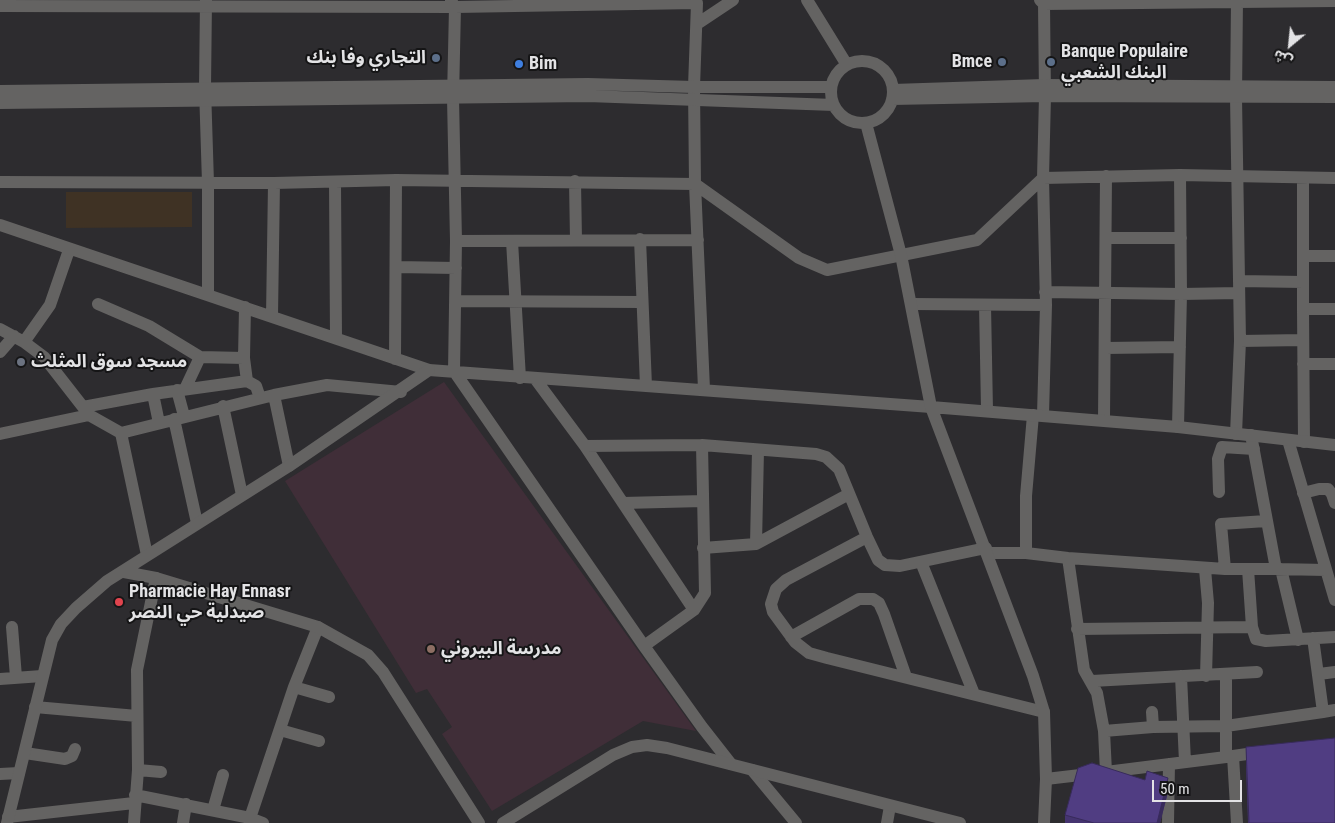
<!DOCTYPE html>
<html>
<head>
<meta charset="utf-8">
<style>
  body { margin:0 }
  #map { position:relative; width:1335px; height:823px; overflow:hidden; background:#2d2c2f; font-family:"Roboto Condensed","Noto Sans Arabic",sans-serif }
  canvas { display:block }
  .north { position:absolute; left:1265px; top:20px; width:50px; height:50px; -webkit-text-stroke:4px #151516; paint-order:stroke; rotate:208deg; font-size:14px; font-weight:700; line-height:20px; text-align:center; color:#e3e3e5 }
  .north::after { content:''; display:block; margin:auto; width:18px; height:22px; background:#e3e3e5; clip-path:polygon(50% 0,100% 100%,50% 72%,0 100%) }
  .scale { position:absolute; left:1152px; top:780px; width:90px; height:22px; box-sizing:border-box; border:2px solid #e3e3e5; border-top:0; padding-left:6px; font-size:15px; line-height:18px; white-space:nowrap; color:#e3e3e5; -webkit-text-stroke:4px #151516; paint-order:stroke }
</style>
</head>
<body>
<div id="map">
<canvas width="1335" height="823"></canvas>
<div class="north">ش</div>
<div class="scale">50 m</div>
</div>
<script>
const c = document.querySelector('canvas').getContext('2d');
c.lineJoin = 'round';
function paint(path, color) {
  c.fillStyle = color;
  c.fill(path, 'evenodd');
}
function toPath(rows) {
  const path = new Path2D();
  for (const r of rows) {
    if (r.length === 3) {
      path.moveTo(r[0] + r[2], r[1]);
      path.arc(r[0], r[1], r[2], 0, 2 * Math.PI);
      continue;
    }
    path.moveTo(r[0], r[1]);
    for (let i = 2; i < r.length; i += 2) path.lineTo(r[i], r[i + 1]);
  }
  return path;
}
function strokePath(path, color, width, dash) {
  c.strokeStyle = color;
  c.lineWidth = width;
  c.lineCap = dash ? 'butt' : 'round';
  c.setLineDash(dash || []);
  c.stroke(path);
}
function write(font, color, halo, rows, align = 'center') {
  c.font = font + ' "Roboto Condensed","Noto Sans Arabic",sans-serif';
  c.lineWidth = 4;
  c.setLineDash([]);
  c.textBaseline = 'middle';
  c.strokeStyle = halo;
  c.fillStyle = color;
  for (const [text, x, y, turn = 0] of rows) {
    c.save();
    c.translate(x, y);
    c.rotate((+turn || 0) * Math.PI / 180);
    c.textAlign = isNaN(turn) ? turn : align;
    if (halo) c.strokeText(text, 0, 0);
    c.fillText(text, 0, 0);
    c.restore();
  }
}
const commercial = toPath([
  [66,192,192,192,192,227,66,228]
]);
const education = toPath([
  [444,382,696,731,643,721,492,811,442,734,452,727,427,689,416,693,285,481]
]);
const minor = toPath([
  [206,0,205,88,208,183,208,295],
  [1040,0,1044,4,1045,96,1043,178,1046,305,1043,415],
  [451,1,455,7,453,98,456,241,454,371,644,646,702,727,731,764],
  [1044,4,1335,1],
  [0,6,455,7,697,3,694,87,695,184,704,389],
  [697,24,733,0],
  [575,181,576,240],
  [0,182,274,183,396,180,695,184,799,258,827,270,977,240,1043,178,1180,175,1335,178],
  [335,182,336,338],
  [0,225,429,370,931,407],
  [1106,238,1181,238],
  [640,239,646,386],
  [456,241,698,240],
  [512,241,520,378],
  [1303,256,1335,256],
  [396,267,456,268],
  [1239,281,1303,282],
  [1045,292,1181,294,1180,175],
  [456,301,642,302],
  [98,304,149,326,200,357,244,358],
  [912,304,1046,305],
  [985,305,987,410],
  [245,307,244,358,247,381,256,386,260,398],
  [1303,309,1303,179],
  [272,316,274,183],
  [0,329,24,342,44,357,83,407],
  [1240,341,1303,340],
  [24,342,50,305,69,250],
  [1105,348,1180,347],
  [0,352,14,336],
  [395,359,396,180],
  [1303,364,1335,364],
  [536,380,585,446,702,445,705,593,694,610,644,646],
  [185,389,200,357],
  [177,390,184,416],
  [153,394,159,423],
  [274,395,289,466],
  [223,406,242,495],
  [89,415,83,407,153,394,247,381],
  [1033,415,1026,496,1026,553,1068,558,1225,569],
  [174,419,197,523],
  [1104,420,1106,176],
  [1178,427,1181,294,1239,293],
  [121,433,274,395,327,385,401,392],
  [0,434,89,415,121,433,147,555],
  [1236,434,1240,341,1236,97,1237,0],
  [1251,435,1276,569,1326,570],
  [1288,440,1335,600],
  [1304,442,1303,309,1335,309],
  [702,445,816,454,826,457,839,469,867,537,878,560,885,565,900,566,986,548],
  [585,446,694,610],
  [1219,492,1218,459,1222,447,1254,449],
  [1303,493,1319,489,1328,489,1332,494,1335,503],
  [623,503,703,501],
  [1266,521,1221,524,1225,569,1276,569],
  [867,537,786,580,776,589,771,604,773,612,795,642,809,653,827,658,1044,712],
  [756,544,758,450],
  [703,548,756,544,849,494],
  [987,553,1026,553],
  [921,562,974,694],
  [1205,569,1208,603,1206,676],
  [1248,569,1252,627,1256,639,1266,641,1335,637],
  [1281,569,1298,640],
  [12,627,16,677],
  [1077,629,1252,627],
  [791,637,859,599,873,599,879,603,884,614,906,677],
  [1313,638,1323,712,1335,710],
  [1319,674,1335,672],
  [1181,676,1185,762],
  [0,679,42,676],
  [1092,681,1257,672],
  [294,687,329,697],
  [35,707,137,716],
  [1152,712,1153,727],
  [280,730,319,741],
  [1104,731,1153,727,1226,726,1323,712],
  [25,753,65,759,72,756,75,749],
  [1233,756,1237,823],
  [1226,757,1261,752],
  [138,770,161,772],
  [752,770,796,823],
  [1106,772,1226,757,1226,675],
  [0,774,19,773],
  [1046,779,1106,772,1104,731,1097,693,1084,670,1068,558],
  [135,795,250,818,263,823],
  [213,810,223,775],
  [8,817,134,803],
  [250,818,294,687,318,627],
  [134,823,138,770,137,670,156,578],
  [183,823,186,804],
  [887,823,890,806],
  [1168,823,1169,764]
]);
const tertiary = toPath([
  [807,0,847,65],
  [862,92,31],
  [893,90,1044,85,1335,87],
  [0,91,588,84,694,87,831,87],
  [892,99,1045,96,1335,97],
  [0,103,588,96,834,105],
  [866,123,901,255,931,407,1033,676,1044,712,1046,779,1044,823],
  [931,407,1178,427,1335,445],
  [124,572,156,578,318,627,368,655,383,672,479,823],
  [7,823,52,640,61,624,76,608,107,581,289,466,429,370],
  [503,823,613,755,632,747,647,745,667,748,960,823]
]);
const wall = toPath([
  [1246,747,1335,823,1248,823,1246,768],
  [1168,792,1160,823,1065,823,1065,815]
]);
const shadedWall = toPath([
  [1168,778,1168,792,1160,823,1157,823]
]);
const building = toPath([
  [1335,738,1335,823,1249,823,1246,747,1335,738],
  [1092,763,1145,780,1147,771,1168,778,1157,823,1094,823,1065,815,1078,768,1092,763]
]);
const markers = [
  [436,58,5,"#5c6f8a"],
  [1002,62,5,"#5c6f8a"],
  [1051,62,5,"#5c6f8a"],
  [519,64,5,"#3f7fe0"],
  [21,362,5,"#6b7280"],
  [119,602,5,"#e0444e"],
  [431,649,5,"#8d6e63"]
];
const poiNames = [
  ["Banque Populaire",1061,52],
  ["البنك الشعبي",1061,73],
  ["التجاري وفا بنك",426,58,"right"],
  ["Bmce",992,62,"right"],
  ["Bim",529,64],
  ["مسجد سوق المثلث",31,362],
  ["Pharmacie Hay Ennasr",129,592],
  ["صيدلية حي النصر",129,613],
  ["مدرسة البيروني",441,649]
];
paint(commercial, '#3f3224');
paint(education, '#402e38');
strokePath(minor, '#646362', 12);
strokePath(tertiary, '#646362', 12);
paint(wall, '#453470');
paint(shadedWall, '#382b5b');
paint(building, '#503d82');
strokePath(building, '#382b5b', 1);
for (const [x, y, r, color] of markers) {
  const dot = new Path2D();
  dot.arc(x, y, r, 0, 2 * Math.PI);
  c.fillStyle = color;
  c.fill(dot);
  strokePath(dot, '#151516', 2);
}
write('bold 18px', '#e3e3e5', '#151516', poiNames, 'left');
</script>
</body>
</html>
